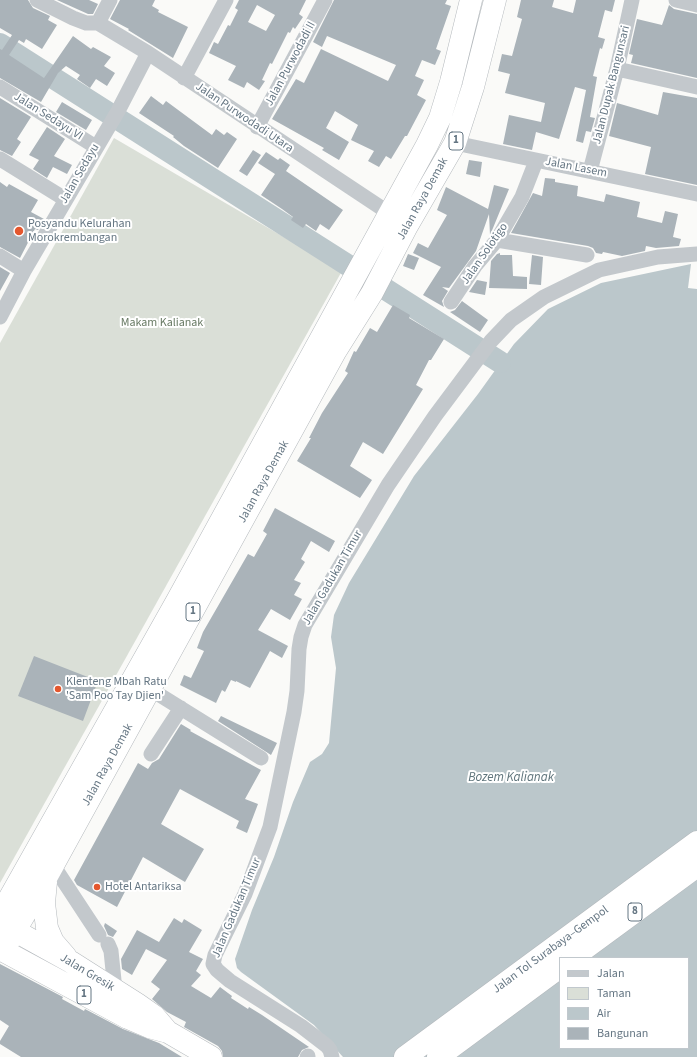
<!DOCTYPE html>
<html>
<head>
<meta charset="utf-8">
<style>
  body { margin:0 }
  #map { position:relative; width:697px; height:1057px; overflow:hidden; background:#fafaf8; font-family:"Source Sans 3",sans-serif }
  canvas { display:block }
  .legend { position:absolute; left:559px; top:957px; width:130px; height:92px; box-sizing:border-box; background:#fff; border:1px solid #c1c8cd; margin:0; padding:5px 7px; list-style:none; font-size:12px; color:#657683 }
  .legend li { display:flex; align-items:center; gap:8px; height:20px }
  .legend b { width:20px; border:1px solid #c1c8cd }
</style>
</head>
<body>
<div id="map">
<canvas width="697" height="1057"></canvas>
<ul class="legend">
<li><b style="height:5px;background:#c3c8cc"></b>Jalan</li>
<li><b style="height:11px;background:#dadfd7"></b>Taman</li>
<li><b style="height:11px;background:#bbc7cb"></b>Air</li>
<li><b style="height:11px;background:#aab3b9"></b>Bangunan</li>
</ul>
</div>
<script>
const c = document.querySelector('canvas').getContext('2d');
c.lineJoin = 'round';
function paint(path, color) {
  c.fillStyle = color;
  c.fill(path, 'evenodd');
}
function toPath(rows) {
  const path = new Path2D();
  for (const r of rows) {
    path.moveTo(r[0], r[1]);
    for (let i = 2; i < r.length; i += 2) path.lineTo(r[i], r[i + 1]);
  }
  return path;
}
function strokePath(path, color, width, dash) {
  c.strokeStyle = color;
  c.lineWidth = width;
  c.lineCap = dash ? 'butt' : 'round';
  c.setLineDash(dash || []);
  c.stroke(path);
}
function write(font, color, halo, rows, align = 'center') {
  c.font = font + ' "Source Sans 3",sans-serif';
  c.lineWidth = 4;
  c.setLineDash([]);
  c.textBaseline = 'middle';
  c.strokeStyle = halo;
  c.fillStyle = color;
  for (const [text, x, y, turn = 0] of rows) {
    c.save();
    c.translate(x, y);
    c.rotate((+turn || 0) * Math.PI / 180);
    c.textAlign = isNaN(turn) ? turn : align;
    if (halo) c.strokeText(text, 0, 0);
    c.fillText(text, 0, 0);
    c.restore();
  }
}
const green = toPath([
  [114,138,342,271,0,883,0,343]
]);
const water = toPath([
  [691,264,688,288,697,289,697,1057,343,1057,314,1025,241,972,237,968,235,959,252,910,274,857,293,802,310,762,322,754,329,743,336,668,331,637,334,615,349,583,414,476,478,394,514,344,548,309,601,283],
  [560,958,688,958,688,1048,560,1048]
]);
const river = toPath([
  [0,44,500,362]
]);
const building = toPath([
  [0,0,28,0,33,8,50,16,48,20,57,25,42,49,26,39,24,43,19,40,9,55,44,78,73,36,91,49,93,47,111,57,104,66,115,73,107,86,96,79,90,88,77,79,80,75,66,66,58,73,41,102,0,78,0,49,2,50,12,35,0,28],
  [57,0,89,0,98,4,93,14,88,14],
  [120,0,155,0,152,6,159,10,158,12,188,27,173,58,128,30,129,29,110,19],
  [239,0,306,0,299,14,303,17,295,29,293,27,290,33,288,32,272,64,270,63,262,80,265,81,259,90,247,82,244,88,228,80,236,66,209,53,214,42,218,44,228,25,230,26,238,10,235,8],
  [257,5,275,15,266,31,248,22],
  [334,0,447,0,445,4,451,6,436,49,441,51,435,65,422,60,415,76,424,80,417,95,426,100,407,136,405,136,391,159,386,156,379,167,368,161,374,151,351,140,358,125,335,111,326,128,349,142,339,160,322,150,324,148,272,119,296,79,304,83,321,49,388,81,396,65,327,36,322,47,313,42],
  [521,0,554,0,552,7,573,13,576,0,615,0,612,12,605,10,598,37,605,39,602,49,600,48,593,76,597,77,590,117,595,118,591,132,586,131,583,143,576,141,586,90,575,87,559,139,536,132,532,150,503,144,509,115,541,122,545,103,505,93,510,74,498,71,502,54,512,56,522,19,517,17],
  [669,5,674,9,697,14,697,78,631,63,633,55,629,54,637,19,662,25],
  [663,92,697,98,697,185,645,174,651,147,609,136,617,103,658,115],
  [151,96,163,105,166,101,212,135,216,129,224,135,227,132,237,139,218,168,184,146,173,137,174,136,139,113],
  [0,98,31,117,17,139,21,142,12,156,0,150],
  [62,102,92,120,86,130,56,112],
  [47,127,65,139,54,156,72,165,67,174,53,167,47,178,33,169,39,160,29,155],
  [253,150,261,155,247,176,239,171],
  [266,152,278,160,280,158,290,165,286,171,343,210,329,230,320,224,316,231,306,224,303,228,291,220,293,217,282,209,261,195,275,174,258,163],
  [469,160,482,162,480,177,466,174],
  [545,178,555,179,555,182,578,186,577,196,604,202,606,194,640,202,637,217,662,223,665,211,678,214,673,237,681,239,679,246,656,248,646,246,645,251,622,256,603,252,602,254,596,253,593,248,588,246,511,233,533,193,542,196],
  [0,182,7,187,9,184,38,200,31,212,44,219,38,230,35,229,20,258,0,247],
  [494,185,509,189,493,228,490,235,489,214,476,251,449,288,442,287,448,291,442,301,444,307,423,295,441,267,413,253,418,243,428,248,447,215,437,210,446,187,488,209],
  [500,253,500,255,512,255,513,276,527,277,527,289,489,288,491,261,497,254],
  [408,254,419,258,414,270,403,266],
  [532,255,543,257,541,285,529,284],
  [0,267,10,273,0,291],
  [477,280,487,282,485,295,469,292],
  [462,301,488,320,480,332,450,312,455,310],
  [393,305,410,315,409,318,444,339,431,360,429,360,416,385,423,389,383,454,363,442,350,466,372,480,360,498,297,461,311,438,309,438,322,413,348,373,345,371,354,351,356,352,370,328,377,332],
  [275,508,335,541,329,552,311,541,301,559,305,562,294,580,301,583,294,595,302,599,290,620,271,609,258,630,288,646,282,658,270,651,250,688,236,681,236,682,231,680,225,692,222,690,216,703,180,685,184,675,191,678,204,651,197,648,203,632,248,554,254,557,267,534,263,531],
  [34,656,98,681,83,721,18,696],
  [221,716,277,743,271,755,218,721],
  [181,724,191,730,190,731,261,770,245,799,258,804,247,833,236,828,239,821,180,789,161,824,204,849,185,882,143,857,117,907,77,885,74,880,138,763,148,769,152,763,159,759],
  [174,918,182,923,184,919,202,930,189,952,203,959,196,971,201,975,191,986,211,998,220,987,232,996,231,998,248,1009,249,1007,262,1015,309,1047,302,1050,298,1057,223,1057,222,1051,218,1046,184,1027,186,1022,167,1012,152,999,160,989,151,982,167,960,146,949,132,975,122,969,121,959,137,930,159,942],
  [105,923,117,931,113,937,108,935,104,926],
  [0,964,63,997,62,999,84,1011,85,1009,123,1029,159,1043,182,1057,21,1057,0,1044,0,1041,9,1026,0,1020]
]);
const minor = toPath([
  [37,0,73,18,86,23,98,23,148,53,389,213],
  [676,0,697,5],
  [98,23,110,0],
  [617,69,697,87],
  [184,78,226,0],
  [0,87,96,147],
  [257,127,325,0],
  [455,143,697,194],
  [0,159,65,199],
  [590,171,617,69,632,0],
  [497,240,587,255],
  [0,256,24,271],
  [451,302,475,266,497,240,522,197,536,161],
  [0,317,24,271,118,111,148,53],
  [150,689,261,758],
  [151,754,181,708],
  [53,865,99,935],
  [108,944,111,951,115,990],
  [307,1057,308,1056],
  [332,1057,330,1050,327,1046,301,1026,230,981,217,970,213,964,215,955,245,894,270,827,294,712,297,691,299,649,301,637,305,625,388,485,435,416,491,341,511,320,544,297,599,270,658,257,697,254]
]);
const highway = toPath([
  [46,882,44,903,47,928,53,942,66,957],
  [0,915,177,601,427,145,440,118,451,82,471,0],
  [3,924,71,962,137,1004,154,1016,166,1030],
  [0,949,128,1018,149,1027,168,1032,211,1057],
  [3,951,46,878,335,352,372,293,407,226,455,143,473,87,495,0],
  [572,958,697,866],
  [405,1057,697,842],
  [438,1057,560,967]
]);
const markers = [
  [19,231,5,"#e4572e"],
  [58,689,4,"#e4572e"],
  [97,887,4,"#e4572e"]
];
const shields = [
  [456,141,14],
  [193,612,14],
  [635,912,14],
  [84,995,14]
];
const shieldNames = [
  ["1",456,141],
  ["1",193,612],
  ["8",635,912],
  ["1",84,995]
];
const streetNames = [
  ["Jalan Purwodadi II",291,64,-62],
  ["Jalan Dupak Bangunsari",612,85,-76],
  ["Jalan Sedayu VI",48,117,32],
  ["Jalan Purwodadi Utara",244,118,34],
  ["Jalan Lasem",576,168,11],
  ["Jalan Sedayu",80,174,-60],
  ["Jalan Raya Demak",423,199,-61],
  ["Jalan Solotigo",485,254,-55],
  ["Jalan Raya Demak",264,482,-61],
  ["Jalan Gadukan Timur",333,578,-60],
  ["Jalan Raya Demak",108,765,-61],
  ["Jalan Gadukan Timur",237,908,-67],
  ["Jalan Tol Surabaya–Gempol",551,950,-36],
  ["Jalan Gresik",87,973,31]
];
const poiNames = [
  ["Posyandu Kelurahan",28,224],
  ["Morokrembangan",28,238],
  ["Klenteng Mbah Ratu",66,682],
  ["'Sam Poo Tay Djien'",66,696],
  ["Hotel Antariksa",105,887]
];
const parkNames = [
  ["Makam Kalianak",162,323]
];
const waterNames = [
  ["Bozem Kalianak",511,778]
];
paint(green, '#dadfd7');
paint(water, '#bbc7cb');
strokePath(river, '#bbc7cb', 22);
paint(building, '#aab3b9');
strokePath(highway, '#b4b9bd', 23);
strokePath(minor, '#c3c8cc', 15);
strokePath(highway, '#fff', 22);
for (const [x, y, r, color] of markers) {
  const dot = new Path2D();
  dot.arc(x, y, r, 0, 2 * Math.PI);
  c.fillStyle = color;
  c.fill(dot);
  strokePath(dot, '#fff', 1.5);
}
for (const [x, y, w] of shields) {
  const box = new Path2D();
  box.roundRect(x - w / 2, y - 9, w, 18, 3);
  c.fillStyle = '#fff';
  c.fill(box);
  strokePath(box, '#657683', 1);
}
write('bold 11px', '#657683', null, shieldNames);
write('12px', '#657683', '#fff', streetNames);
write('12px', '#657683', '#fff', poiNames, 'left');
write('12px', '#687a64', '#fff', parkNames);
write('italic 13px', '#60757c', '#fff', waterNames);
</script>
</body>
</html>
